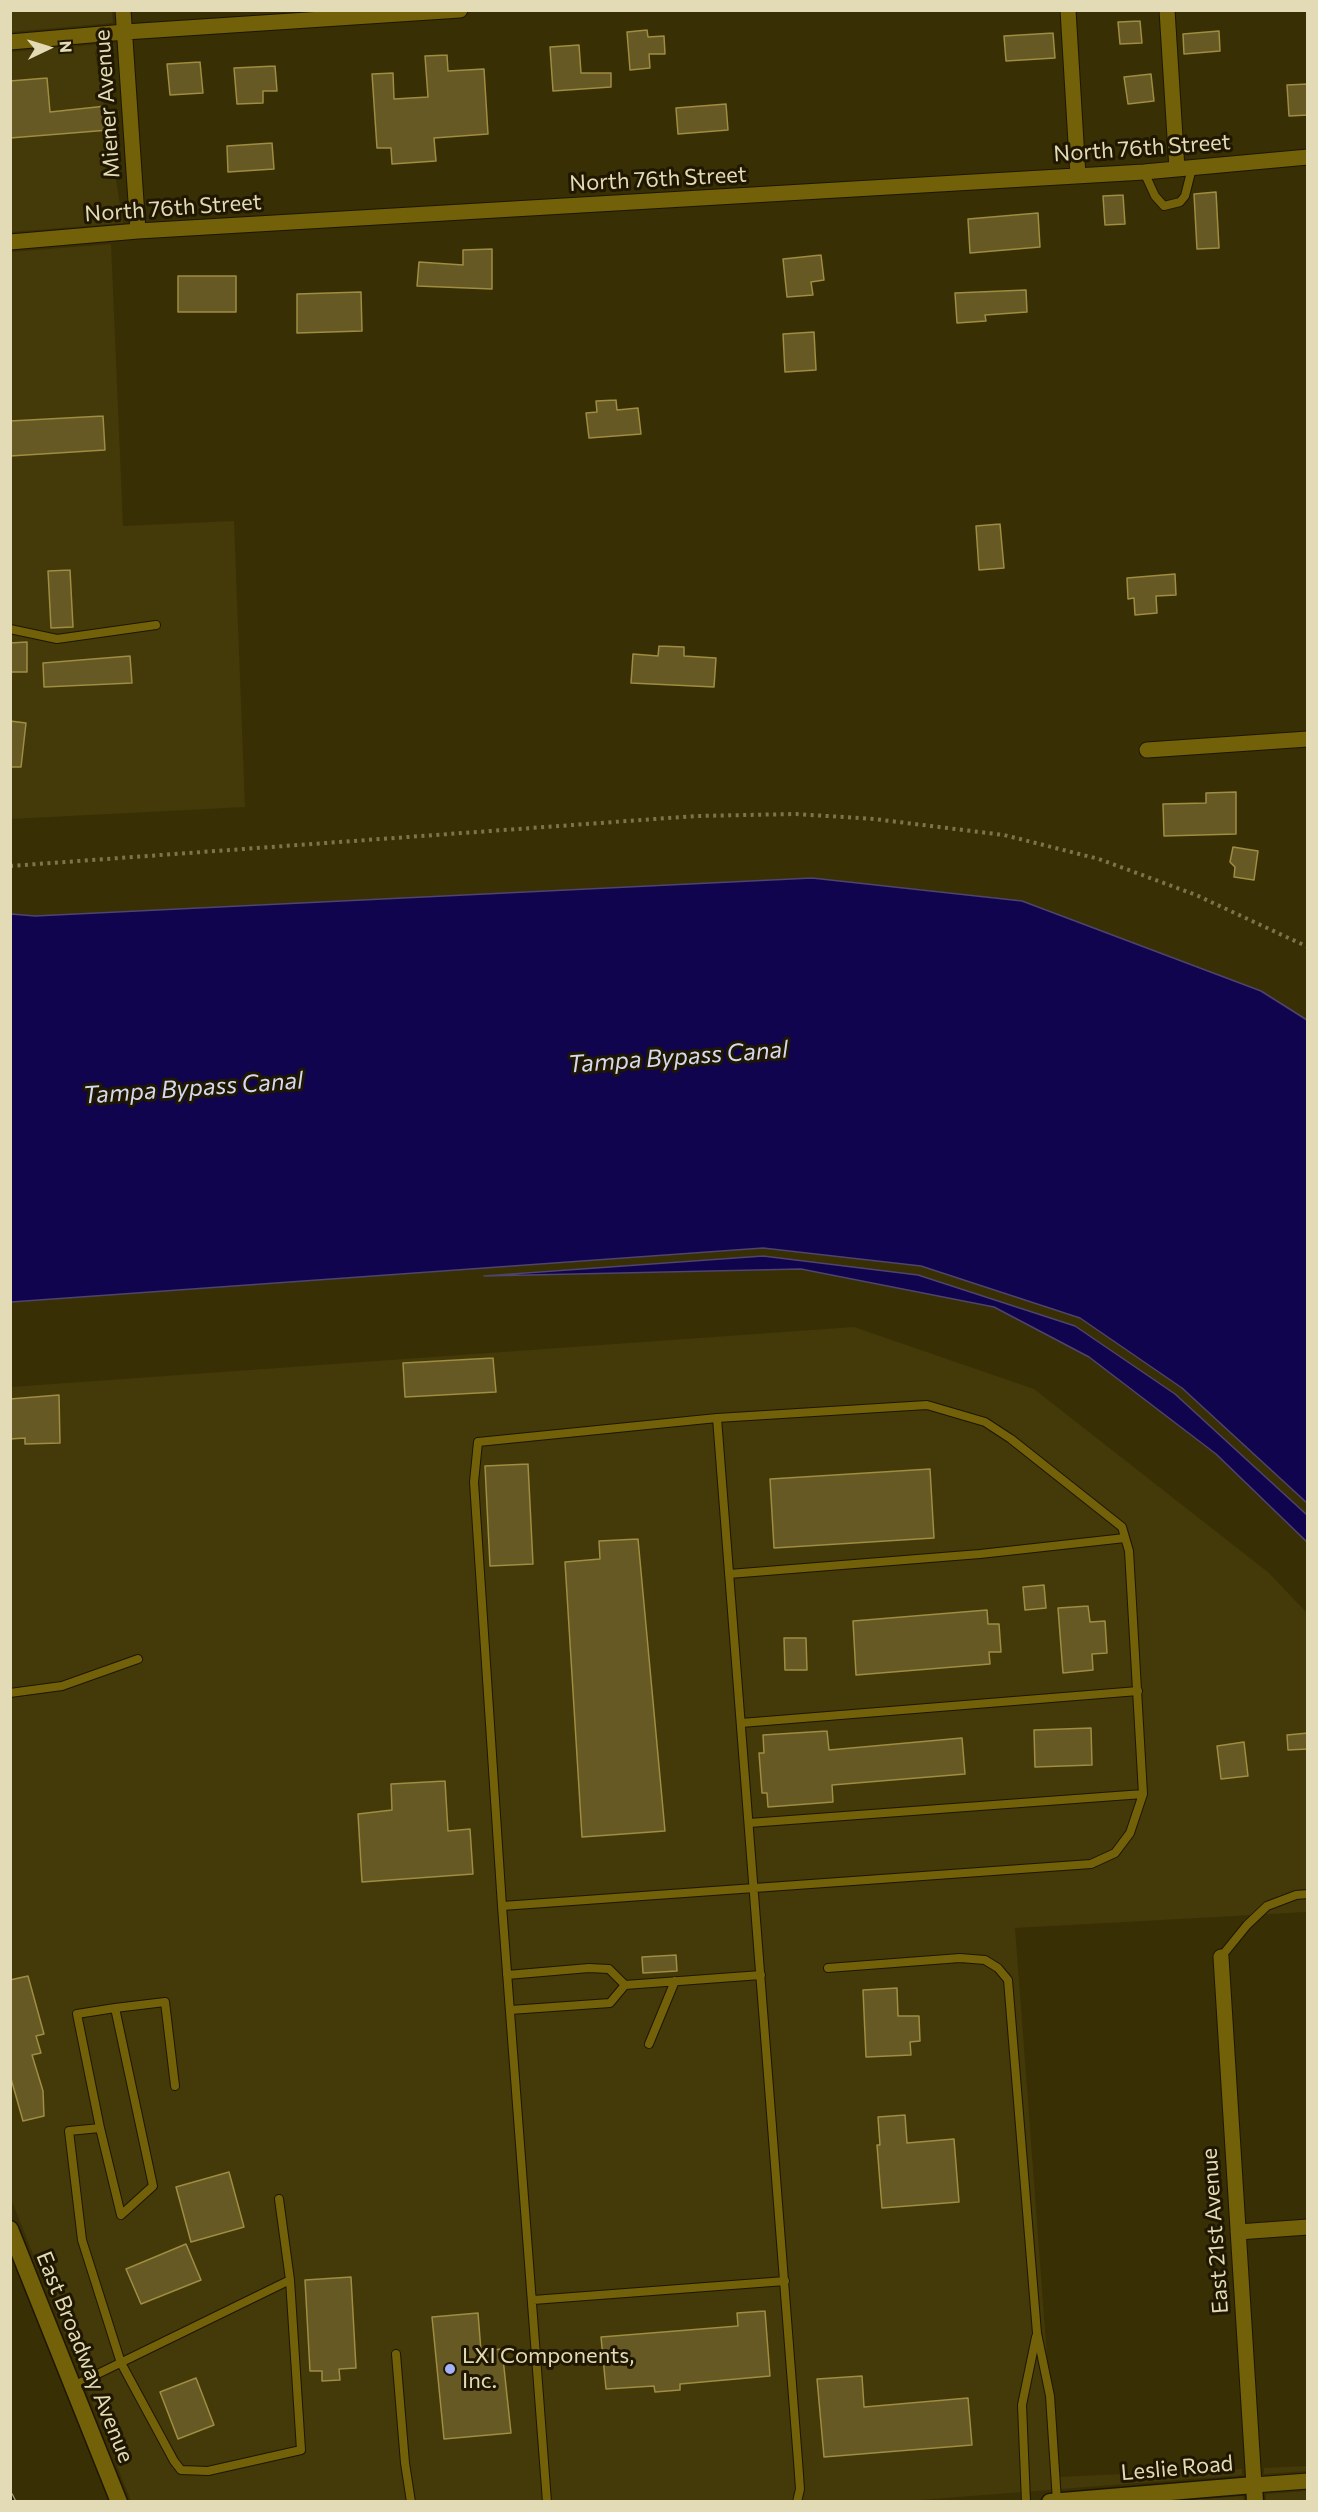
<!DOCTYPE html>
<html>
<head>
<meta charset="utf-8">
<style>
  body { margin:0 }
  #map { position:relative; width:1318px; height:2512px; overflow:hidden; background:#392f04; font-family:Commissioner,sans-serif }
  canvas { display:block }
  .frame { position:absolute; inset:0; border:12px solid #e3dab6; pointer-events:none }
  .north { position:absolute; left:18px; top:18px; width:60px; height:60px; -webkit-text-stroke:4px #1f1700; paint-order:stroke; rotate:86deg; font-size:16px; font-weight:700; line-height:24px; text-align:center; color:#e3dab6 }
  .north::after { content:''; display:block; margin:auto; width:21px; height:27px; background:#e3dab6; clip-path:polygon(50% 0,100% 100%,50% 72%,0 100%) }
</style>
</head>
<body>
<div id="map">
<canvas width="1318" height="2512"></canvas>
<div class="frame"></div>
<div class="north">N</div>
</div>
<script>
const c = document.querySelector('canvas').getContext('2d');
c.lineJoin = 'round';
function paint(path, color) {
  c.fillStyle = color;
  c.fill(path, 'evenodd');
}
function toPath(rows) {
  const path = new Path2D();
  for (const r of rows) {
    path.moveTo(r[0], r[1]);
    for (let i = 2; i < r.length; i += 2) path.lineTo(r[i], r[i + 1]);
  }
  return path;
}
function strokePath(path, color, width, dash) {
  c.strokeStyle = color;
  c.lineWidth = width;
  c.lineCap = dash ? 'butt' : 'round';
  c.setLineDash(dash || []);
  c.stroke(path);
}
function write(font, color, halo, rows, align = 'center') {
  c.font = font + ' Commissioner,sans-serif';
  c.lineWidth = 6;
  c.setLineDash([]);
  c.textBaseline = 'middle';
  c.strokeStyle = halo;
  c.fillStyle = color;
  for (const [text, x, y, turn = 0] of rows) {
    c.save();
    c.translate(x, y);
    c.rotate((+turn || 0) * Math.PI / 180);
    c.textAlign = isNaN(turn) ? turn : align;
    if (halo) c.strokeText(text, 0, 0);
    c.fillText(text, 0, 0);
    c.restore();
  }
}
const built = toPath([
  [11,10,112,11,113,23,11,32],
  [114,43,115,49,95,52,123,223,11,232,11,52],
  [111,244,123,526,234,521,245,807,11,819,11,252],
  [854,1327,1034,1389,1269,1573,1307,1613,1307,1912,1015,1928,1056,2477,1242,2469,1242,2475,894,2502,131,2501,11,2199,11,1387],
  [1307,2466,1307,2471,1264,2474,1264,2468],
  [1307,2491,1307,2501,1266,2501,1266,2494],
  [1243,2496,1244,2501,1171,2501]
]);
const water = toPath([
  [812,878,1022,901,1261,991,1307,1020,1307,1503,1182,1388,1080,1318,921,1266,763,1248,11,1302,11,914,35,916,812,878],
  [763,1256,918,1275,1075,1326,1175,1394,1307,1515,1307,1542,1216,1454,1089,1357,994,1307,801,1269,484,1276,763,1256]
]);
const building = toPath([
  [1140,21,1142,43,1120,44,1118,22,1140,21],
  [647,30,648,37,664,36,665,54,649,54,650,68,630,70,627,32,647,30],
  [1219,31,1220,51,1184,54,1183,34,1219,31],
  [1053,33,1055,58,1006,61,1004,36,1053,33],
  [579,45,581,73,611,73,611,87,553,91,550,47,579,45],
  [447,55,448,71,484,69,488,134,434,138,436,161,392,164,391,148,377,148,372,74,393,73,394,99,428,97,425,56,447,55],
  [200,62,203,93,170,95,167,64,200,62],
  [275,66,277,91,263,91,263,103,237,104,234,68,275,66],
  [1151,74,1154,101,1128,104,1124,77,1151,74],
  [47,78,50,112,106,106,109,130,10,138,10,81,47,78],
  [1308,84,1308,115,1289,116,1287,85,1308,84],
  [726,104,728,130,678,134,676,108,726,104],
  [272,143,274,169,228,172,227,146,272,143],
  [1216,192,1219,248,1197,249,1194,194,1216,192],
  [1123,195,1125,224,1105,225,1103,196,1123,195],
  [1038,213,1040,247,970,253,968,219,1038,213],
  [492,249,492,289,417,286,419,262,463,265,463,250,492,249],
  [821,255,824,280,811,282,813,295,787,297,783,259,821,255],
  [178,276,236,276,236,312,178,312,178,276],
  [1026,290,1027,312,985,315,986,321,957,323,955,293,1026,290],
  [361,292,362,331,297,333,297,294,361,292],
  [814,332,816,370,785,372,783,334,814,332],
  [616,400,617,410,638,408,641,434,589,438,586,413,597,412,596,401,616,400],
  [103,416,105,450,10,456,10,421,103,416],
  [1000,524,1004,568,979,570,976,526,1000,524],
  [70,570,73,627,51,628,48,571,70,570],
  [1175,574,1176,595,1156,596,1157,613,1135,615,1134,598,1128,599,1127,578,1175,574],
  [27,642,27,672,10,672,10,643,27,642],
  [659,646,684,647,684,656,716,658,714,687,631,683,633,654,658,656,659,646],
  [130,656,132,683,44,687,43,663,130,656],
  [10,721,26,723,21,767,10,767,10,721],
  [1236,792,1236,834,1164,836,1163,804,1206,803,1206,793,1236,792],
  [1233,847,1258,851,1254,880,1234,877,1235,867,1230,862,1233,847],
  [493,1358,496,1392,405,1397,403,1363,493,1358],
  [59,1395,60,1443,25,1444,25,1438,10,1439,10,1399,59,1395],
  [528,1464,533,1564,490,1566,485,1466,528,1464],
  [930,1469,934,1538,774,1548,770,1479,930,1469],
  [638,1539,665,1831,582,1837,565,1562,600,1559,599,1541,638,1539],
  [1044,1585,1046,1608,1025,1610,1023,1587,1044,1585],
  [1088,1606,1090,1622,1105,1621,1107,1653,1092,1654,1093,1670,1063,1673,1058,1608,1088,1606],
  [987,1610,988,1624,999,1624,1001,1652,989,1652,990,1664,856,1675,853,1621,987,1610],
  [784,1638,806,1638,807,1670,785,1670,784,1638],
  [1091,1728,1092,1765,1035,1767,1034,1730,1091,1728],
  [827,1731,829,1750,962,1738,965,1774,832,1785,833,1802,768,1807,767,1793,762,1793,759,1753,764,1753,763,1735,827,1731],
  [1308,1733,1308,1749,1288,1750,1287,1735,1308,1733],
  [1244,1742,1248,1776,1221,1779,1217,1746,1244,1742],
  [445,1781,448,1831,470,1829,473,1874,362,1882,358,1814,392,1810,391,1784,445,1781],
  [676,1955,677,1971,643,1973,642,1957,676,1955],
  [28,1976,44,2034,36,2036,41,2053,32,2055,43,2091,44,2116,23,2121,10,2075,10,1980,28,1976],
  [897,1988,898,2016,919,2016,920,2041,910,2042,911,2055,866,2057,863,1990,897,1988],
  [905,2115,907,2143,954,2139,959,2202,882,2208,877,2145,880,2145,878,2117,905,2115],
  [229,2172,244,2227,191,2242,176,2187,229,2172],
  [186,2244,201,2280,141,2304,126,2269,186,2244],
  [351,2277,356,2368,339,2369,340,2380,322,2381,322,2371,310,2371,305,2280,351,2277],
  [765,2311,770,2376,680,2384,680,2390,655,2392,654,2386,606,2389,601,2337,738,2326,737,2313,765,2311],
  [478,2313,481,2351,502,2349,511,2433,444,2439,432,2317,478,2313],
  [862,2376,864,2407,968,2398,972,2445,824,2457,817,2379,862,2376],
  [196,2378,214,2425,178,2439,160,2392,196,2378]
]);
const path = toPath([
  [10,866,696,816,796,814,874,819,1004,835,1099,859,1196,895,1308,947]
]);
const service = toPath([
  [1144,172,1155,196,1164,206,1180,202,1185,196,1192,168],
  [10,629,57,639,156,625],
  [717,1418,798,2461,800,2489,797,2502],
  [729,1574,980,1554,1125,1538],
  [10,1693,62,1686,138,1659],
  [741,1723,1138,1691],
  [749,1823,1143,1794],
  [502,1906,1091,1864,1115,1853,1130,1833,1143,1794,1129,1551,1122,1527,1011,1439,985,1422,927,1405,717,1418,478,1442,474,1482,502,1906,547,2502],
  [1221,1957,1247,1925,1267,1906,1296,1895,1308,1894],
  [828,1968,960,1958,985,1960,998,1968,1008,1980,1037,2333,1050,2396,1057,2501],
  [507,1975,589,1968,609,1969,625,1985],
  [510,2010,610,2003,625,1985,761,1975],
  [649,2044,675,1981],
  [175,2086,165,2002,115,2008,153,2186,121,2215,100,2128,69,2131,82,2240,121,2363,174,2461,181,2470,208,2471,301,2450,290,2280,279,2199],
  [100,2128,77,2014,115,2008],
  [533,2300,785,2281],
  [396,2354,405,2463,411,2502],
  [73,2386,290,2280],
  [1026,2502,1022,2405,1036,2337]
]);
const minor = toPath([
  [123,10,138,231],
  [1068,10,1078,176],
  [1167,10,1177,169],
  [10,42,125,32,460,10],
  [10,242,138,231,1144,172,1308,157],
  [1147,750,1308,739],
  [1221,1957,1254,2485,1308,2481],
  [1238,2232,1308,2227]
]);
const secondary = toPath([
  [10,2229,119,2502],
  [1050,2502,1254,2485,1255,2502]
]);
const rail = toPath([
  [10,2496,13,2502]
]);
const markers = [
  [450,2369,6,"#a4b2fc"]
];
const streetNames = [
  ["Miener Avenue",107,104,-94],
  ["North 76th Street",1142,148,-4],
  ["North 76th Street",658,179,-3],
  ["North 76th Street",173,208,-4],
  ["East 21st Avenue",1215,2231,-94],
  ["East Broadway Avenue",85,2357,68],
  ["Leslie Road",1177,2468,-5]
];
const poiNames = [
  ["LXI Components,",462,2356],
  ["Inc.",462,2381]
];
const waterNames = [
  ["Tampa Bypass Canal",678,1057,-4],
  ["Tampa Bypass Canal",193,1088,-4]
];
paint(built, '#443909');
paint(water, '#10044f');
strokePath(water, '#4f446e', 1.5);
paint(building, '#665924');
strokePath(building, '#9f8d41', 1.5);
strokePath(service, '#1d1702', 10);
strokePath(minor, '#1d1702', 17);
strokePath(secondary, '#1d1702', 19);
strokePath(path, '#7e744c', 4, [3, 4.5]);
strokePath(service, '#736109', 8);
strokePath(minor, '#736109', 15);
strokePath(secondary, '#736109', 16);
strokePath(rail, '#a9a079', 7);
strokePath(rail, '#1f1700', 4.5, [14]);
for (const [x, y, r, color] of markers) {
  const dot = new Path2D();
  dot.arc(x, y, r, 0, 2 * Math.PI);
  c.fillStyle = color;
  c.fill(dot);
  strokePath(dot, '#1f1700', 2);
}
write('22px', '#e3dab6', '#1f1700', streetNames);
write('22px', '#e3dab6', '#1f1700', poiNames, 'left');
write('italic 24px', '#d4d9ef', '#1f1700', waterNames);
</script>
</body>
</html>
